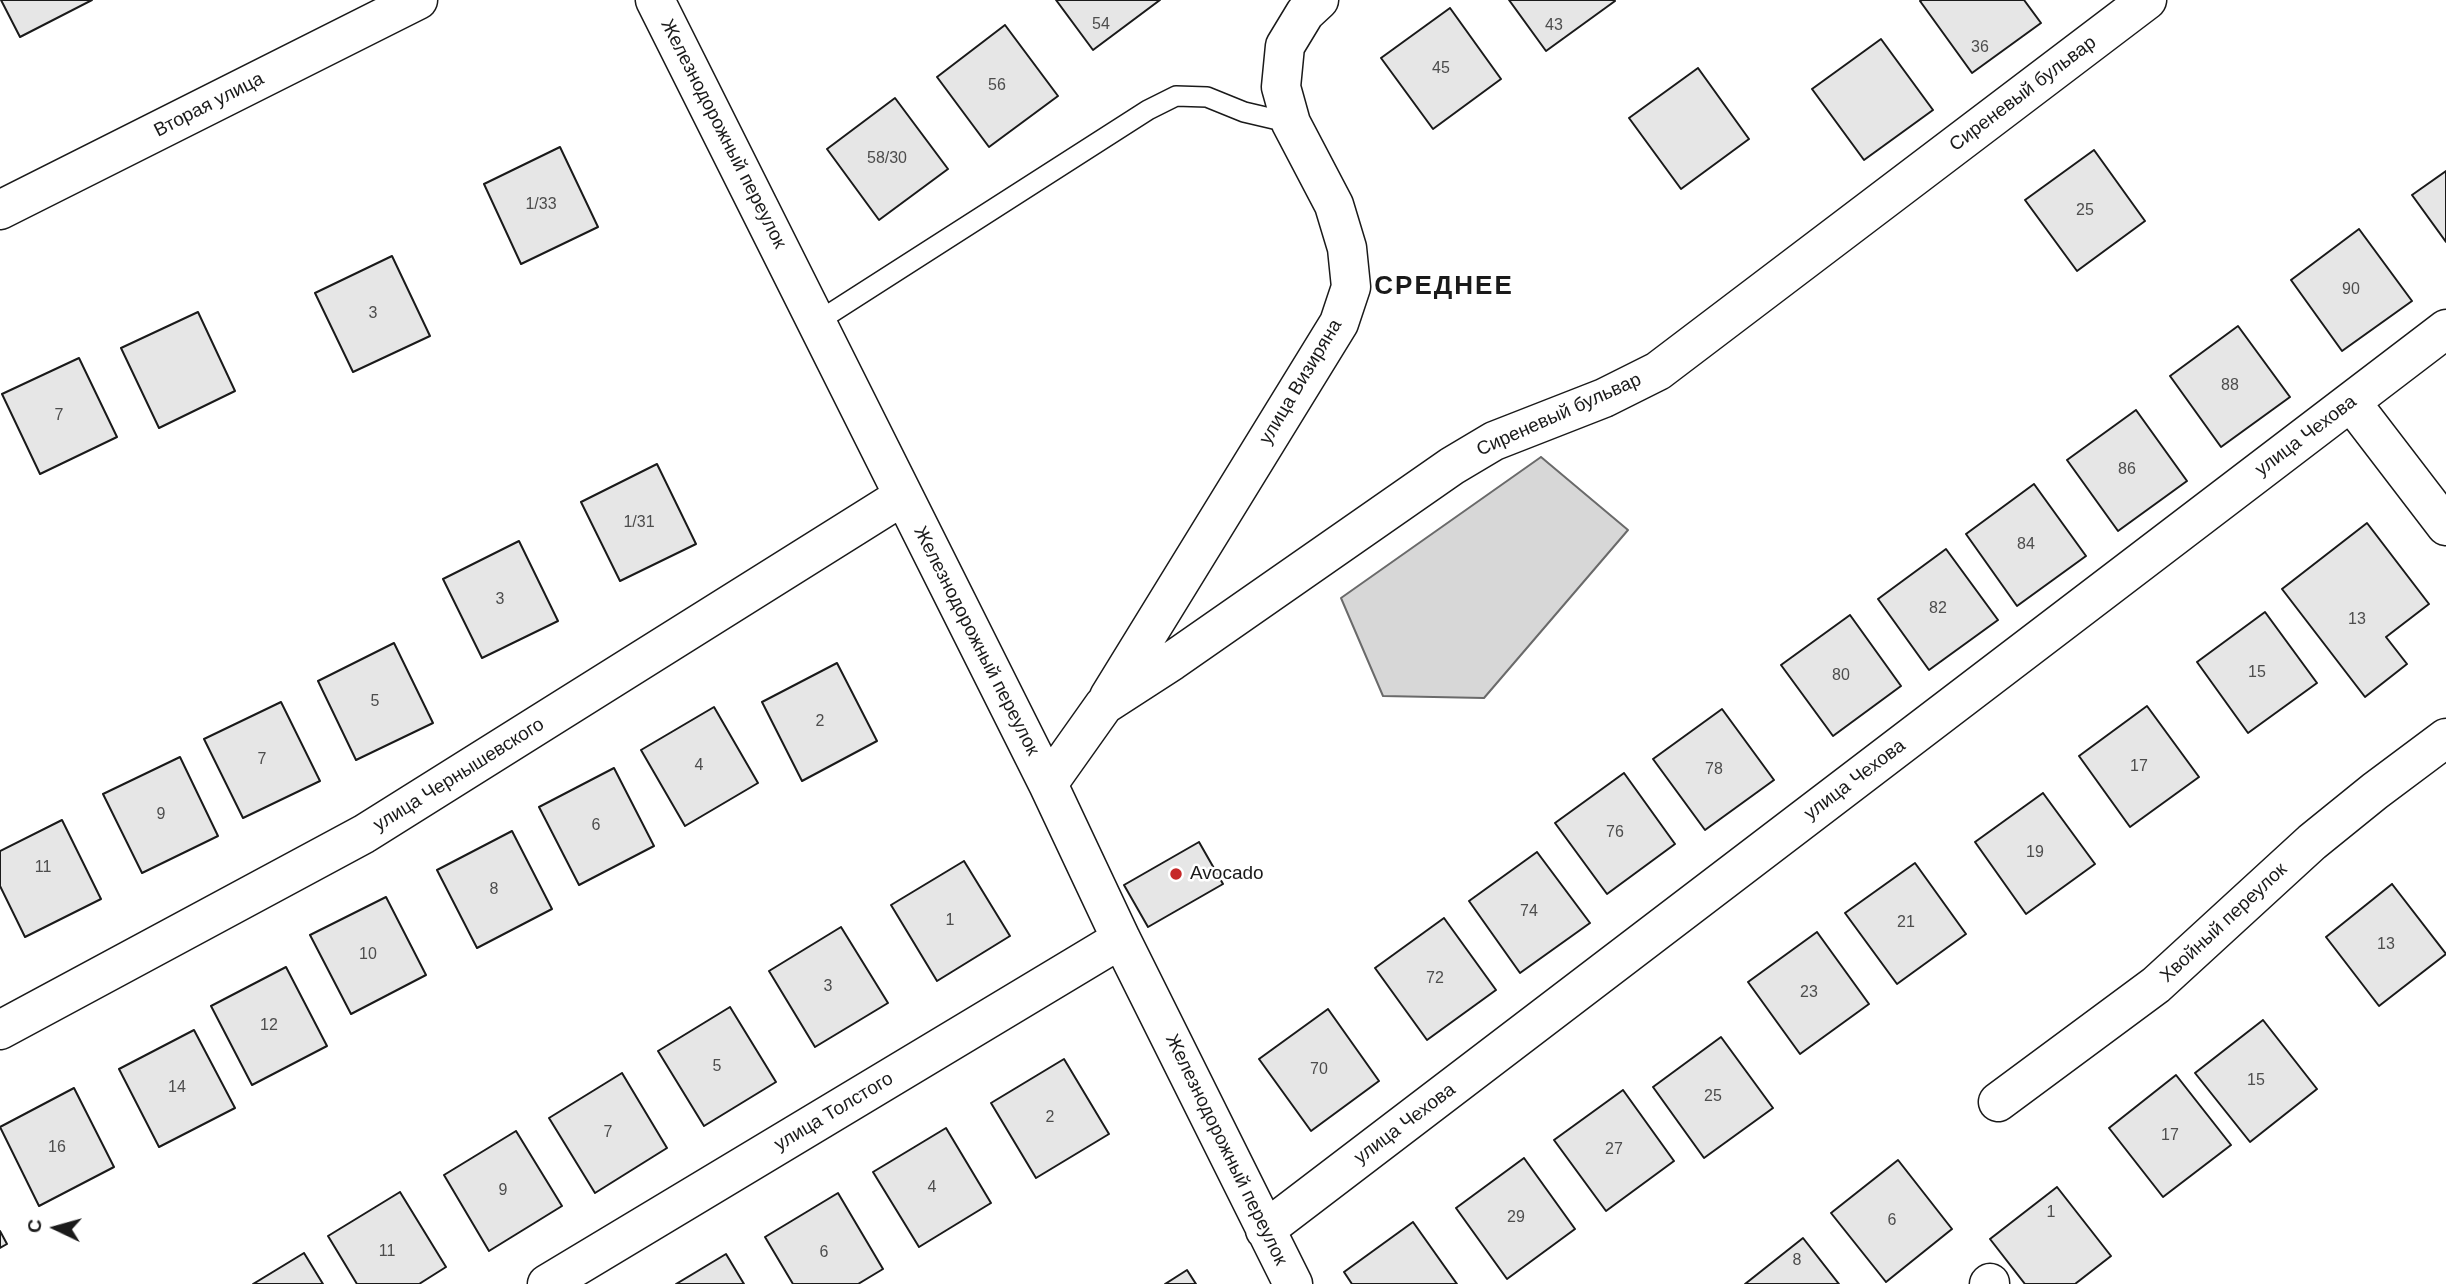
<!DOCTYPE html>
<html>
<head>
<meta charset="utf-8">
<style>
  body { margin:0 }
  #map { position:relative; width:2446px; height:1284px; overflow:hidden; background:#fff; font-family:Helvetica,sans-serif }
  canvas { display:block }
  .north { position:absolute; left:21px; top:1193px; width:70px; height:70px; -webkit-text-stroke:5px #fff; paint-order:stroke; rotate:275deg; font-size:19px; font-weight:700; line-height:28px; text-align:center; color:#1a1a1a }
  .north::after { content:''; display:block; margin:auto; width:24px; height:32px; background:#1a1a1a; clip-path:polygon(50% 0,100% 100%,50% 72%,0 100%) }
</style>
</head>
<body>
<div id="map">
<canvas width="2446" height="1284"></canvas>
<div class="north">С</div>
</div>
<script>
const c = document.querySelector('canvas').getContext('2d');
c.lineJoin = 'round';
function paint(path, color) {
  c.fillStyle = color;
  c.fill(path, 'evenodd');
}
function toPath(rows) {
  const path = new Path2D();
  for (const r of rows) {
    path.moveTo(r[0], r[1]);
    for (let i = 2; i < r.length; i += 2) path.lineTo(r[i], r[i + 1]);
  }
  return path;
}
function strokePath(path, color, width, dash) {
  c.strokeStyle = color;
  c.lineWidth = width;
  c.lineCap = dash ? 'butt' : 'round';
  c.setLineDash(dash || []);
  c.stroke(path);
}
function write(font, color, halo, rows, align = 'center') {
  c.font = font + ' Helvetica,sans-serif';
  c.lineWidth = 5;
  c.setLineDash([]);
  c.textBaseline = 'middle';
  c.strokeStyle = halo;
  c.fillStyle = color;
  for (const [text, x, y, turn = 0] of rows) {
    c.save();
    c.translate(x, y);
    c.rotate((+turn || 0) * Math.PI / 180);
    c.textAlign = isNaN(turn) ? turn : align;
    if (halo) c.strokeText(text, 0, 0);
    c.fillText(text, 0, 0);
    c.restore();
  }
}
const water = toPath([
  [1541,457,1628,530,1484,698,1383,696,1341,598,1541,457]
]);
const building = toPath([
  [1,0,92,0,20,37,1,0],
  [1056,0,1160,0,1093,50,1056,0],
  [1509,0,1614,0,1615,1,1546,51,1509,0],
  [1922,0,2024,0,2041,23,1972,73,1920,1,1922,0],
  [1450,8,1501,79,1433,129,1381,58,1450,8],
  [1005,25,1058,96,989,147,937,77,1005,25],
  [1881,39,1933,110,1864,160,1812,89,1881,39],
  [1698,68,1749,139,1681,189,1629,118,1698,68],
  [895,98,948,169,879,220,827,149,895,98],
  [560,147,598,227,521,264,484,184,560,147],
  [2094,150,2145,221,2077,271,2025,200,2094,150],
  [2446,171,2446,242,2412,195,2446,171],
  [2359,229,2412,301,2342,351,2291,280,2359,229],
  [392,256,430,336,353,372,315,293,392,256],
  [198,312,235,391,159,428,121,348,198,312],
  [2238,326,2290,397,2221,447,2170,376,2238,326],
  [79,358,117,437,40,474,2,394,79,358],
  [2136,410,2187,481,2118,531,2067,460,2136,410],
  [657,464,696,544,620,581,581,502,657,464],
  [2034,484,2086,556,2017,606,1966,534,2034,484],
  [2367,523,2429,604,2386,637,2407,664,2365,697,2282,589,2367,523],
  [519,541,558,621,482,658,443,579,519,541],
  [1946,549,1998,620,1929,670,1878,599,1946,549],
  [2265,612,2317,683,2248,733,2197,662,2265,612],
  [1850,615,1901,686,1833,736,1781,665,1850,615],
  [394,643,433,723,356,760,318,681,394,643],
  [837,663,877,741,802,781,762,702,837,663],
  [281,702,320,781,243,818,204,739,281,702],
  [2147,706,2199,777,2130,827,2079,756,2147,706],
  [714,707,758,783,685,826,641,750,714,707],
  [1722,709,1774,780,1705,830,1653,759,1722,709],
  [180,757,218,836,142,873,103,794,180,757],
  [614,768,654,846,579,885,539,807,614,768],
  [1624,773,1675,844,1607,894,1555,823,1624,773],
  [2043,793,2095,864,2026,914,1975,842,2043,793],
  [62,820,101,899,25,937,0,886,0,851,62,820],
  [512,831,552,909,477,948,437,870,512,831],
  [1199,842,1223,884,1148,927,1124,885,1199,842],
  [1537,852,1590,923,1520,973,1469,901,1537,852],
  [964,861,1010,936,937,981,891,905,964,861],
  [1915,863,1966,934,1897,984,1845,913,1915,863],
  [2392,884,2446,954,2379,1006,2326,937,2392,884],
  [386,897,426,975,351,1014,310,935,386,897],
  [1444,918,1496,990,1427,1040,1375,968,1444,918],
  [841,927,888,1003,815,1047,769,971,841,927],
  [1817,932,1869,1004,1800,1054,1748,982,1817,932],
  [286,967,327,1046,252,1085,211,1006,286,967],
  [730,1007,776,1082,704,1126,658,1051,730,1007],
  [1328,1009,1379,1081,1311,1131,1259,1059,1328,1009],
  [2263,1020,2317,1089,2250,1142,2195,1073,2263,1020],
  [194,1030,235,1108,159,1147,119,1069,194,1030],
  [1721,1037,1773,1108,1704,1158,1653,1087,1721,1037],
  [1064,1059,1109,1134,1036,1178,991,1103,1064,1059],
  [622,1073,667,1148,595,1193,549,1118,622,1073],
  [2176,1075,2231,1145,2163,1197,2109,1128,2176,1075],
  [74,1088,114,1167,39,1206,0,1127,74,1088],
  [1623,1090,1674,1161,1606,1211,1554,1140,1623,1090],
  [946,1128,991,1203,919,1247,873,1172,946,1128],
  [516,1131,562,1206,489,1251,444,1175,516,1131],
  [1524,1158,1575,1229,1507,1279,1456,1208,1524,1158],
  [1898,1160,1952,1229,1886,1282,1831,1213,1898,1160],
  [2057,1187,2111,1256,2075,1284,2025,1284,1990,1239,2057,1187],
  [400,1192,446,1267,419,1284,357,1284,328,1236,400,1192],
  [838,1193,883,1269,858,1284,793,1284,765,1237,838,1193],
  [1413,1222,1457,1284,1352,1284,1344,1272,1413,1222],
  [0,1231,7,1244,0,1248,0,1231],
  [1803,1238,1839,1284,1745,1284,1803,1238],
  [304,1253,323,1284,253,1284,304,1253],
  [726,1254,744,1284,676,1284,726,1254],
  [1187,1270,1196,1284,1165,1284,1187,1270]
]);
const service = toPath([
  [817,322,1148,110,1176,96,1207,97,1244,112,1291,123]
]);
const minor = toPath([
  [655,0,1048,784,1121,939,1293,1284],
  [0,210,418,0],
  [2351,402,2446,526],
  [1109,697,1339,323,1351,287,1347,248,1334,205,1291,123,1281,87,1285,46,1305,13,1319,0],
  [1048,784,1104,705,1172,661,1452,466,1494,441,1604,398,1658,371,2147,0],
  [0,1030,364,834,903,496],
  [1998,1102,2156,985,2312,842,2375,791,2446,738],
  [1265,1230,2446,329],
  [547,1284,1121,939],
  [1989,1284,1990,1283]
]);
const markers = [
  [1176,874,7,"#c62828"]
];
const numberNames = [
  ["54",1101,25],
  ["43",1554,26],
  ["36",1980,48],
  ["45",1441,69],
  ["56",997,86],
  ["58/30",887,159],
  ["1/33",541,205],
  ["25",2085,211],
  ["90",2351,290],
  ["3",373,314],
  ["88",2230,386],
  ["7",59,416],
  ["86",2127,470],
  ["1/31",639,523],
  ["84",2026,545],
  ["3",500,600],
  ["82",1938,609],
  ["13",2357,620],
  ["15",2257,673],
  ["80",1841,676],
  ["5",375,702],
  ["2",820,722],
  ["7",262,760],
  ["4",699,766],
  ["17",2139,767],
  ["78",1714,770],
  ["9",161,815],
  ["6",596,826],
  ["76",1615,833],
  ["19",2035,853],
  ["11",43,868],
  ["8",494,890],
  ["74",1529,912],
  ["1",950,921],
  ["21",1906,923],
  ["13",2386,945],
  ["10",368,955],
  ["72",1435,979],
  ["3",828,987],
  ["23",1809,993],
  ["12",269,1026],
  ["5",717,1067],
  ["70",1319,1070],
  ["15",2256,1081],
  ["14",177,1088],
  ["25",1713,1097],
  ["2",1050,1118],
  ["7",608,1133],
  ["17",2170,1136],
  ["16",57,1148],
  ["27",1614,1150],
  ["4",932,1188],
  ["9",503,1191],
  ["1",2051,1213],
  ["29",1516,1218],
  ["6",1892,1221],
  ["11",387,1252],
  ["6",824,1253],
  ["8",1797,1261]
];
const streetNames = [
  ["Сиреневый бульвар",2023,94,-37],
  ["Вторая улица",209,105,-27],
  ["Железнодорожный переулок",723,134,63],
  ["улица Визиряна",1301,382,-59],
  ["Сиреневый бульвар",1559,415,-24],
  ["улица Чехова",2306,436,-37],
  ["Железнодорожный переулок",976,641,63],
  ["улица Чернышевского",459,775,-32],
  ["улица Чехова",1855,780,-37],
  ["Хвойный переулок",2224,923,-43],
  ["улица Толстого",834,1112,-31],
  ["улица Чехова",1405,1124,-37],
  ["Железнодорожный переулок",1226,1150,64]
];
const poiNames = [
  ["Avocado",1190,874]
];
const districtNames = [
  ["СРЕДНЕЕ",1444,287]
];
paint(water, '#d7d7d7');
strokePath(water, '#6a6a6a', 2);
paint(building, '#e6e6e6');
strokePath(building, '#1a1a1a', 2);
strokePath(service, '#1a1a1a', 22);
strokePath(minor, '#1a1a1a', 41);
strokePath(service, '#fff', 19);
strokePath(minor, '#fff', 38);
for (const [x, y, r, color] of markers) {
  const dot = new Path2D();
  dot.arc(x, y, r, 0, 2 * Math.PI);
  c.fillStyle = color;
  c.fill(dot);
  strokePath(dot, '#fff', 2.5);
}
write('16px', '#4d4d4d', null, numberNames);
write('19px', '#1a1a1a', '#fff', streetNames);
write('19px', '#1a1a1a', '#fff', poiNames, 'left');
c.letterSpacing = '2px';
write('bold 26px', '#1a1a1a', '#fff', districtNames);
c.letterSpacing = '0px';
</script>
</body>
</html>
